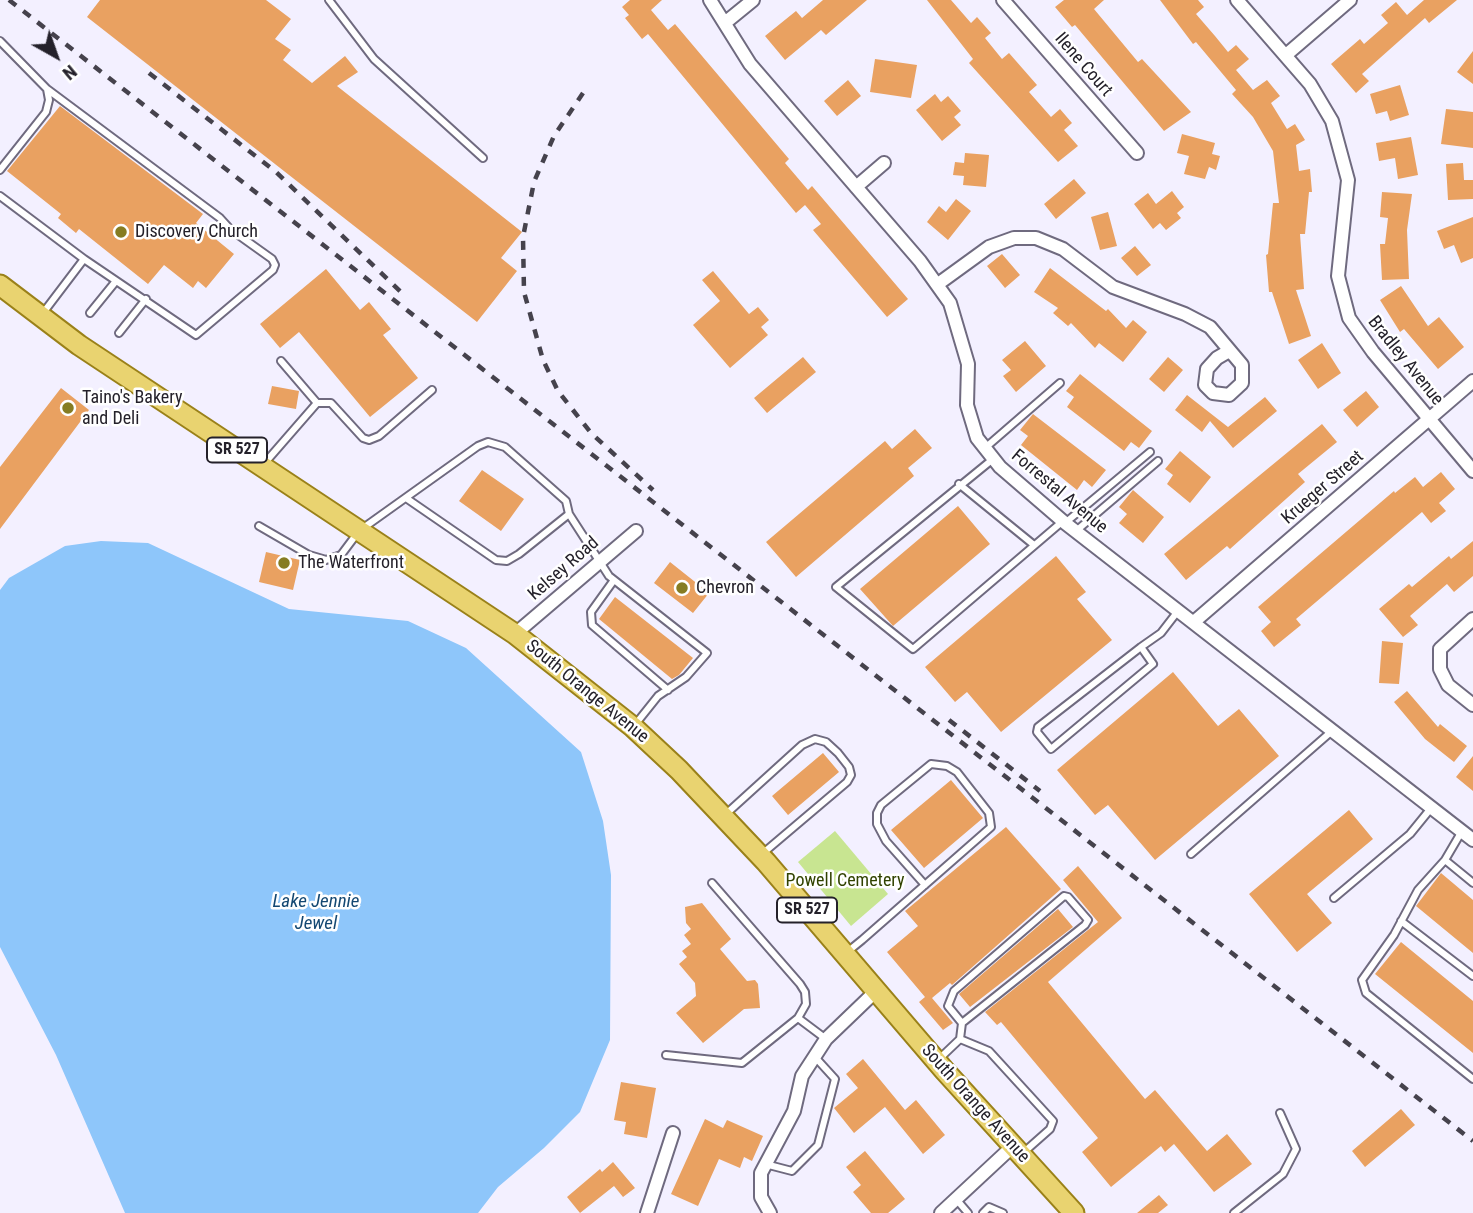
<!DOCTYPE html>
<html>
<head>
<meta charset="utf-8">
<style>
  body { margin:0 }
  #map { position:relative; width:1473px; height:1213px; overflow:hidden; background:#f3f0ff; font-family:"Roboto Condensed",sans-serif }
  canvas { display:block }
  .north { position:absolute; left:21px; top:21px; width:70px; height:70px; -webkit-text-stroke:5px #fff; paint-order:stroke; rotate:140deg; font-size:19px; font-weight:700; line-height:28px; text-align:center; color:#24212a }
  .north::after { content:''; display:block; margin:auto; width:24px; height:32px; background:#24212a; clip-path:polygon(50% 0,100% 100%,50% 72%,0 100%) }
</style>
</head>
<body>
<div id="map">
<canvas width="1473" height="1213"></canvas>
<div class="north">N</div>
</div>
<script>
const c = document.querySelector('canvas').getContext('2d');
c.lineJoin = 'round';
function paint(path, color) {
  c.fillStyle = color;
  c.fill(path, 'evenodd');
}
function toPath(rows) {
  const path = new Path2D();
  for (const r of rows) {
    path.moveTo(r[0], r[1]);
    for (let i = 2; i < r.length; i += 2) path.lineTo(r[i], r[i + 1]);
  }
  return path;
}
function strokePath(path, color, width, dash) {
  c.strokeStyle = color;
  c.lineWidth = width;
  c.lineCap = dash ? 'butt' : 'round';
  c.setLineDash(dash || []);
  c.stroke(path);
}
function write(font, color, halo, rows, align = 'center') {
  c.font = font + ' "Roboto Condensed",sans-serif';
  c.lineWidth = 5;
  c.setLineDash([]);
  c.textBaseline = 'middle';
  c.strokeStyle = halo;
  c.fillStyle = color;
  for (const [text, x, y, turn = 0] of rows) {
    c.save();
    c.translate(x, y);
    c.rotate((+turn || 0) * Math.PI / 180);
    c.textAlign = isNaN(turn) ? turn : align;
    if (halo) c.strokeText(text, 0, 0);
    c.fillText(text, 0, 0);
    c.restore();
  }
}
const green = toPath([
  [835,831,888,894,851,926,798,862]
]);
const water = toPath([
  [101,541,148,543,289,609,408,621,466,648,581,752,603,821,611,875,610,1040,580,1112,544,1148,498,1187,478,1213,125,1213,56,1055,0,947,0,590,9,578,65,546]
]);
const building = toPath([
  [100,0,266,0,291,19,275,39,291,50,283,60,312,83,345,56,358,72,337,86,522,232,501,258,517,271,477,322,87,17],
  [630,0,662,0,651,10,668,30,675,24,789,159,785,163,808,190,812,186,908,299,887,317,813,230,821,224,805,205,796,213,648,34,642,39,625,18,629,15,622,7],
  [823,0,867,0,826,35,821,30,785,60,765,36,796,11,802,18],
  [927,0,951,0,971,23,977,17,991,33,985,38,1002,59,1009,53,1037,85,1029,92,1051,117,1060,109,1072,123,1064,130,1078,146,1058,162,969,63,973,59],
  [1064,0,1104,0,1094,9,1138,62,1142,59,1191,112,1164,131,1075,25,1072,27,1055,7],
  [1160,0,1198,0,1204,7,1196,14,1215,36,1228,52,1236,45,1249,59,1236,70,1253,90,1267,80,1280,96,1271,103,1287,129,1295,124,1305,140,1296,145,1299,171,1310,169,1312,192,1309,192,1305,234,1300,234,1304,289,1296,290,1311,336,1289,344,1272,292,1269,292,1266,255,1268,254,1273,203,1279,203,1273,151,1253,117,1232,94,1236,90,1196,42,1193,44],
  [1424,0,1457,0,1429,23,1425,18,1362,74,1369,81,1356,93,1331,64,1360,39,1364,44,1388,23,1381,15,1396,2,1407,15],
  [1473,51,1473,84,1457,72],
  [875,59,917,65,911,98,870,92],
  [848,80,861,96,837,116,824,101],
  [1400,85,1409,115,1390,121,1387,111,1376,114,1370,94],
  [935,94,941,102,948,96,961,111,954,117,961,125,942,141,916,110],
  [60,106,203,214,196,223,234,254,206,288,198,281,193,288,164,265,148,284,79,229,76,233,58,218,61,214,7,171],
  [1446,109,1473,112,1473,148,1441,144],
  [1182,134,1215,143,1212,154,1220,156,1216,170,1209,167,1205,179,1184,174,1189,156,1177,153],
  [1411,137,1418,175,1398,179,1395,158,1379,161,1376,143],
  [965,153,989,155,986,187,963,185,964,176,953,175,955,162,964,163],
  [1463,163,1464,180,1473,180,1473,199,1448,200,1446,164],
  [1074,179,1086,193,1056,219,1044,204],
  [1172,191,1184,207,1177,213,1181,218,1166,230,1160,223,1153,229,1134,204,1148,193,1156,204],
  [1382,192,1412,194,1407,230,1409,279,1382,280,1380,244,1385,244,1388,218,1380,217],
  [956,199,971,211,948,240,927,222,939,206,946,212],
  [1108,212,1117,246,1100,250,1091,217],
  [1473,217,1473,258,1461,263,1454,245,1444,249,1437,231],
  [1135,246,1151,265,1137,276,1121,258],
  [1002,254,1020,275,1005,288,987,266],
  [1050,268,1106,311,1108,309,1126,328,1133,320,1147,332,1123,362,1099,343,1095,348,1071,323,1068,326,1053,313,1058,308,1034,292],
  [326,269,360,310,369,302,391,329,383,335,418,378,370,417,299,332,280,348,260,324],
  [713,271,749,314,758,307,769,320,761,327,768,335,730,368,693,325,720,301,702,280],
  [1401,286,1428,326,1439,317,1464,347,1438,369,1404,329,1400,332,1380,300],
  [1025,341,1046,366,1016,392,1003,376,1011,370,1002,360],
  [1322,343,1341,373,1318,389,1298,360],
  [803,357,816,372,767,413,754,398],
  [1168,357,1183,370,1164,392,1149,379],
  [1080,374,1152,431,1139,448,1131,442,1124,451,1067,407,1074,397,1066,391],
  [272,386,299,391,296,409,268,404],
  [61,388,89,410,0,529,0,467],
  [1366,391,1379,407,1357,427,1343,410],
  [1187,395,1228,427,1265,397,1277,411,1233,448,1210,421,1202,432,1175,410],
  [1033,414,1106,470,1092,487,1084,480,1077,490,1021,445,1028,436,1020,430],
  [1322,424,1337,442,1298,474,1305,482,1230,549,1227,546,1186,580,1164,554],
  [915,429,932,448,908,468,914,476,796,577,766,542,885,441,892,449],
  [1180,451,1211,477,1190,503,1167,484,1173,475,1165,469],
  [482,470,524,499,501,531,459,501],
  [1441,472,1455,489,1439,503,1446,511,1431,523,1422,512,1296,619,1301,625,1274,647,1261,631,1271,622,1258,607,1394,491,1395,493,1415,477,1423,487],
  [1133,490,1164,517,1143,543,1119,523,1127,514,1119,507],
  [958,506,990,544,893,626,860,589],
  [1473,541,1473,576,1454,592,1447,584,1425,603,1410,616,1418,625,1403,637,1379,609,1409,584,1412,587,1449,556,1451,559],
  [266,552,300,560,293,590,259,582],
  [1056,556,1086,592,1077,599,1112,640,1001,732,967,692,955,702,925,667],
  [670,562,709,593,693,613,654,583],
  [615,597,693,658,679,675,672,679,599,619],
  [1382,641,1403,643,1399,684,1379,683],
  [1173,672,1218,726,1239,709,1279,756,1155,860,1108,805,1095,815,1057,770],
  [1407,691,1438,727,1440,724,1467,746,1454,762,1425,739,1394,702],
  [823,753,839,772,788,815,772,796],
  [1473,756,1473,791,1456,777],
  [951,780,983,818,924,868,891,830],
  [1349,810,1373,839,1307,894,1332,923,1297,952,1249,894],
  [1006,827,1061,889,952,985,950,983,932,998,953,1023,943,1030,919,1002,925,997,887,952,918,926,905,911],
  [1078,866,1122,918,1048,982,1145,1099,1155,1090,1207,1151,1227,1134,1252,1164,1214,1192,1174,1144,1165,1152,1161,1146,1111,1187,1082,1152,1098,1138,1001,1022,997,1025,985,1012,1098,922,1063,880],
  [1441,873,1473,900,1473,953,1416,906],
  [702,903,731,939,720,949,747,981,755,980,758,984,760,1008,744,1009,703,1043,676,1013,696,996,695,983,679,964,687,957,682,951,691,944,684,935,691,929,686,923,685,907],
  [1058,909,1073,927,970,1007,959,994],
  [1401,942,1473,1001,1473,1053,1375,974],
  [863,1059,905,1110,916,1100,945,1135,923,1154,885,1107,854,1133,834,1108,858,1088,846,1074],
  [621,1082,656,1088,647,1138,624,1134,626,1122,614,1120],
  [1401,1109,1415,1125,1365,1167,1352,1151],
  [705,1119,723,1128,727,1120,763,1136,752,1161,744,1157,740,1168,719,1159,698,1206,671,1194],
  [865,1151,905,1199,888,1213,871,1213,853,1192,861,1185,846,1167],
  [613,1162,635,1188,623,1197,614,1186,580,1213,567,1197,600,1169,602,1172],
  [1159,1195,1168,1205,1158,1213,1137,1213]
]);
const service = toPath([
  [329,0,374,59,483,158],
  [0,41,47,89,49,100,46,112,0,170],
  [0,196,84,259],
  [43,313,84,259,196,335,273,270,275,265,272,259,230,229,220,218,47,89],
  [90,313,116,281],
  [119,333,146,299],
  [317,403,331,403,363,438,369,440,379,436,432,390],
  [985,448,1060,383],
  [993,459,836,587,913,649,1063,521],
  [263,465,317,403,281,361],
  [959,484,1034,545],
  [406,498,496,560,507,561,519,554,569,514],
  [1065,523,1150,452],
  [259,526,309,555,326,560,341,555,359,531,478,446,488,442,505,447,566,501,569,514,609,576,707,653,686,677,658,696,634,726],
  [1076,531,1158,461],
  [614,580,591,612,592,625,668,690],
  [1141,647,1153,664,1051,749,1037,732,1038,727,1141,647,1161,633,1178,611],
  [726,814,802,745,815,739,826,742,838,753,849,767,851,775,847,782,762,854],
  [1462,831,1445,860,1418,890,1394,935,1362,980,1366,993,1473,1079],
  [1191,854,1332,731],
  [1445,860,1473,883],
  [1334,898,1410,834,1432,807],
  [1401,921,1473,976],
  [846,953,862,940,991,827,989,813,957,772,947,766,931,764,881,805,877,813,877,824,886,841,925,885],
  [798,1018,826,1039],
  [960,1039,989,1051,1053,1121,1050,1129,1024,1152],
  [666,1055,742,1063,798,1018,806,1004,805,992,800,984,712,883],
  [938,1060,960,1039,962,1023,1085,925,1088,920,1068,897,1064,896,954,991,948,1006,962,1023],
  [765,1164,792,1171,818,1145,835,1079,815,1057],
  [956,1199,968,1213],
  [983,1213,989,1207,1003,1213],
  [1234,1213,1283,1174,1296,1149,1280,1113]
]);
const minor = toPath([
  [710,0,750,64,920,261,950,303,968,364,967,405,977,438,1000,467,1065,523,1473,840],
  [1003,0,1137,153],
  [1237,0,1310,84,1332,121,1348,180,1338,276,1349,318,1373,352,1473,471],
  [726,22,753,0],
  [1286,55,1350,0],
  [856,187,884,163],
  [938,284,989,247,1014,238,1036,238,1063,249,1113,287,1185,314,1210,327,1242,365,1242,383,1229,395,1213,393,1205,385,1207,369,1217,358,1229,351],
  [1473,619,1440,649,1440,669,1448,685,1473,705],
  [1195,621,1473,381],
  [515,634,636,531],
  [647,1213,673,1133],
  [770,1213,761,1197,761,1173,794,1111,802,1076,826,1039,876,991],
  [941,1213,1013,1146]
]);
const primary = toPath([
  [0,285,79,345,515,634,633,727,679,770,766,862,944,1070,1074,1213]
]);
const rail = toPath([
  [9,0,1473,1141],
  [149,73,276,172,405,296],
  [583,93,554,136,534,182,523,237,524,292,543,360,558,391,591,433,653,490],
  [949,720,1040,791]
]);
const markers = [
  [121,232,7,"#867c22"],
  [68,408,7,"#867c22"],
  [284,563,7,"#867c22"],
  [682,588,7,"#867c22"]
];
const shields = [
  [237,450,60],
  [807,910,60]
];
const shieldNames = [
  ["SR 527",237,450],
  ["SR 527",807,910]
];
const streetNames = [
  ["Ilene Court",1083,65,49],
  ["Bradley Avenue",1405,361,51],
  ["Krueger Street",1323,488,-41],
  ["Forrestal Avenue",1059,492,40],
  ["Kelsey Road",564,569,-41],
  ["South Orange Avenue",587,692,39],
  ["South Orange Avenue",975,1104,48]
];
const poiNames = [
  ["Discovery Church",135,232],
  ["Taino's Bakery",82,398],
  ["and Deli",82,419],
  ["The Waterfront",298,563],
  ["Chevron",696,588]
];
const parkNames = [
  ["Powell Cemetery",845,881]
];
const waterNames = [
  ["Lake Jennie",316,902],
  ["Jewel",316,924]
];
paint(green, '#c8e591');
paint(water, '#8ec6fa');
paint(building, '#e9a161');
strokePath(service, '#6f6a7f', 10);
strokePath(minor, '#6f6a7f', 16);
strokePath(primary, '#9a8119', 23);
strokePath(service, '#fff', 6);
strokePath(minor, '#fff', 12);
strokePath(primary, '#e9d370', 19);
strokePath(rail, '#45424c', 4.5, [9, 9]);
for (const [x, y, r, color] of markers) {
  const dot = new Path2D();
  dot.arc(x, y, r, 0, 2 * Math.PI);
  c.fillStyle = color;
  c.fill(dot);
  strokePath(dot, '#fff', 2.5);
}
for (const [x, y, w] of shields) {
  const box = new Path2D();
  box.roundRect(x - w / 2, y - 12.5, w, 25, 5);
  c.fillStyle = '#fff';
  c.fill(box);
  strokePath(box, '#24212a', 2);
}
write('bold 16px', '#24212a', null, shieldNames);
write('18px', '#24212a', '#fff', streetNames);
write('18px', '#24212a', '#fff', poiNames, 'left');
write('18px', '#314200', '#fff', parkNames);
write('italic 19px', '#144872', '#fff', waterNames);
</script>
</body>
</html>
